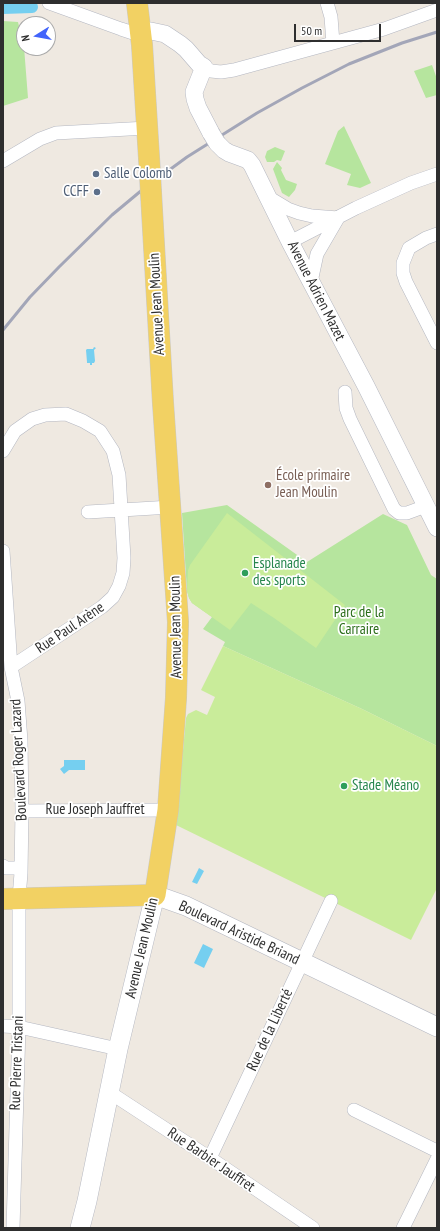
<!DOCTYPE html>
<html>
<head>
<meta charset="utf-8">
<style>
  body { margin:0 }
  #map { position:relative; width:440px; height:1231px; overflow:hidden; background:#efe9e1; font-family:"PT Sans Narrow",sans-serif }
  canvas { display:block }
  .frame { position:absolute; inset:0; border:4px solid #2e2e2e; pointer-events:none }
  .north { position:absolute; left:16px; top:16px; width:40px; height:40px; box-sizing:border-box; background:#fff; border:1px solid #ababab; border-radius:50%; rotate:259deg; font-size:11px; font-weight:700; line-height:16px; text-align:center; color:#2e2e2e }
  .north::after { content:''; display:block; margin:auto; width:14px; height:18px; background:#4264fb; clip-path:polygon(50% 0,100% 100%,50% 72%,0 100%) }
  .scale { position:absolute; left:294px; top:24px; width:87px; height:18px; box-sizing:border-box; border:2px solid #2e2e2e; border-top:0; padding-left:5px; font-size:12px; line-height:14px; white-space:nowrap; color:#2e2e2e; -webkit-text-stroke:3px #fff; paint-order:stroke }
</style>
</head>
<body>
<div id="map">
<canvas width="440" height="1231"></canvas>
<div class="frame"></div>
<div class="north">N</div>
<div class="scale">50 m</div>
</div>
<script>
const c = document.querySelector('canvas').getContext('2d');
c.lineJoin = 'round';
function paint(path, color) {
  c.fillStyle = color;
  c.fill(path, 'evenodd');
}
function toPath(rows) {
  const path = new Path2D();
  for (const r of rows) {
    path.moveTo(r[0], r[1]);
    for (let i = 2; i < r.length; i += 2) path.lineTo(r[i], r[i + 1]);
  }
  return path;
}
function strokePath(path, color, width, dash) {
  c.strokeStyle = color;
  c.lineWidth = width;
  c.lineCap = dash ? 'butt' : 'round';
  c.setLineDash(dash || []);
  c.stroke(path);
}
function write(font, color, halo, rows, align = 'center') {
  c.font = font + ' "PT Sans Narrow",sans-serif';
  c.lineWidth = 3.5;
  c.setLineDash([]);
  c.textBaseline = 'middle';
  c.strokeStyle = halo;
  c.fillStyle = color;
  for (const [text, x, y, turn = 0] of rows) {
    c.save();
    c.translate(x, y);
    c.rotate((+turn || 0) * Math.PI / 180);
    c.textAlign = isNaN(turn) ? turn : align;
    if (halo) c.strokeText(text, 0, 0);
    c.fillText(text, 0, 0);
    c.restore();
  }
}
const green = toPath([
  [3,21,18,22,24,47,28,98,3,106],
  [432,65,437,79,437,95,426,98,414,71],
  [344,126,371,183,360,188,347,185,351,174,325,164,338,131],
  [275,147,285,151,281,161,277,160,274,162,267,162,265,157,267,151],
  [277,162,282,168,281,170,286,180,297,184,295,190,289,197,282,193,273,169],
  [227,505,307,562,383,514,407,525,431,575,437,579,437,746,362,709,223,646,225,642,203,629,212,617,192,603,189,598,187,591,182,513]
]);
const pitch = toPath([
  [227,513,345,605,316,648,274,618,251,603,230,630,192,603,189,598,187,591,188,570,190,565],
  [223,646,362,709,437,746,437,888,411,940,176,825,186,718,188,714,196,710,207,715,215,697,201,690]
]);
const water = toPath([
  [94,347,96,348,94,350,95,361,94,363,92,363,92,365,90,365,90,363,87,363,87,362,86,350,87,349,93,349],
  [64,760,85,760,85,770,69,770,64,774,60,769,64,766],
  [199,868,204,871,197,884,192,882],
  [203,944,213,949,204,968,194,963]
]);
const canal = toPath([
  [3,8,32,7]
]);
const minor = toPath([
  [49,3,121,29,133,33,140,31],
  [327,3,331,17,333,43],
  [204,67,211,71,221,72,234,70,384,29,437,10],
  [3,161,40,139,56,133,147,128],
  [268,197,288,209,299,213,312,216,338,218,317,254,311,282],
  [437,234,426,238,409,248,403,263,403,273,406,282,437,343],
  [290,242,356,208,411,183,437,174],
  [345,392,346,408,350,419,394,509,399,513,407,513,426,506],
  [3,451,15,431,32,419,45,415,66,414,83,421,100,431,113,451,119,475,124,558,123,573,119,586,113,597,102,607,11,667],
  [88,512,171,507],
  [3,551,11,667,18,701,21,741,22,811,21,873,19,898,19,1027,13,1228],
  [22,811,168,810],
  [3,866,6,868,21,868],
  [3,1026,19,1027,118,1049],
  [109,1092,210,1158,313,1228],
  [354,1110,437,1151],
  [210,1158,331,901],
  [403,1228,437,1159]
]);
const tertiary = toPath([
  [140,31,151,31,165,34,180,44,186,49,199,64,204,67,194,92,195,99,198,108,211,133],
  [217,143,224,150,229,153,248,160,252,165,290,242,366,386,437,528]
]);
const secondary = toPath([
  [80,1228,87,1201,118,1049,155,895,186,906,437,1027]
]);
const primary = toPath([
  [137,3,142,45,150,174],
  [3,899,155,895,168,810,176,698,178,622,163,403,151,193]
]);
const rail = toPath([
  [3,330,30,297,59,267,112,215,142,190,187,157,257,113,302,88,349,64,402,43,437,32]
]);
const tertiaryBridge = toPath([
  [211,133,217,143]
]);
const primaryBridge = toPath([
  [150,174,151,193]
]);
const markers = [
  [96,174,4,"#5c6f8a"],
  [97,192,4,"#5c6f8a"],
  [268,485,4,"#8d6e63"],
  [245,573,4,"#2e9e5b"],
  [344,786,4,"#2e9e5b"]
];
const serviceNames = [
  ["Salle Colomb",104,174],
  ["CCFF",89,192,"right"]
];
const streetNames = [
  ["Avenue Adrien Mazet",316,291,63],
  ["Avenue Jean Moulin",157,304,-93],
  ["Avenue Jean Moulin",176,627,-91],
  ["Rue Paul Arène",70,628,-34],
  ["Boulevard Roger Lazard",19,760,-93],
  ["Rue Joseph Jauffret",95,810],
  ["Boulevard Aristide Briand",239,933,25],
  ["Avenue Jean Moulin",142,948,-77],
  ["Rue de la Liberté",270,1030,-65],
  ["Rue Pierre Tristani",17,1063,-88],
  ["Rue Barbier Jauffret",211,1160,34]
];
const educationNames = [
  ["École primaire",276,476],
  ["Jean Moulin",276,493]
];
const leisureNames = [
  ["Esplanade",253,564],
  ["des sports",253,581],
  ["Stade Méano",352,786]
];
const parkNames = [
  ["Parc de la",359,613],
  ["Carraire",359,630]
];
paint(green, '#b6e59e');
paint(pitch, '#c9ec9a');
paint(water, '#75cff0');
strokePath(canal, '#75cff0', 12);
strokePath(minor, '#b4b7c1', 14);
strokePath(tertiary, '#b4b7c1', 18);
strokePath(secondary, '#b4b7c1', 20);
strokePath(primary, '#c9c9c9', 22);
strokePath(minor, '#fff', 13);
strokePath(tertiary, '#fff', 17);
strokePath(secondary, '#fff', 19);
strokePath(primary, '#f2d163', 21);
strokePath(rail, '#a3a6b8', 3);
strokePath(tertiaryBridge, '#b4b7c1', 18, []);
strokePath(primaryBridge, '#c9c9c9', 22, []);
strokePath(tertiaryBridge, '#fff', 17);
strokePath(primaryBridge, '#f2d163', 21);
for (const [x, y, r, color] of markers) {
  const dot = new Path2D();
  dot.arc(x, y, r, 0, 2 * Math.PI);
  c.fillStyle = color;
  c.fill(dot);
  strokePath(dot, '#fff', 1.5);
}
write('15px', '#4e5e75', '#fff', serviceNames, 'left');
write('15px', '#2e2e2e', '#fff', streetNames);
write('15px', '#785e54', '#fff', educationNames, 'left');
write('15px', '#27864d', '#fff', leisureNames, 'left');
write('15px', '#2c6e1b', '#fff', parkNames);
</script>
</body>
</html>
